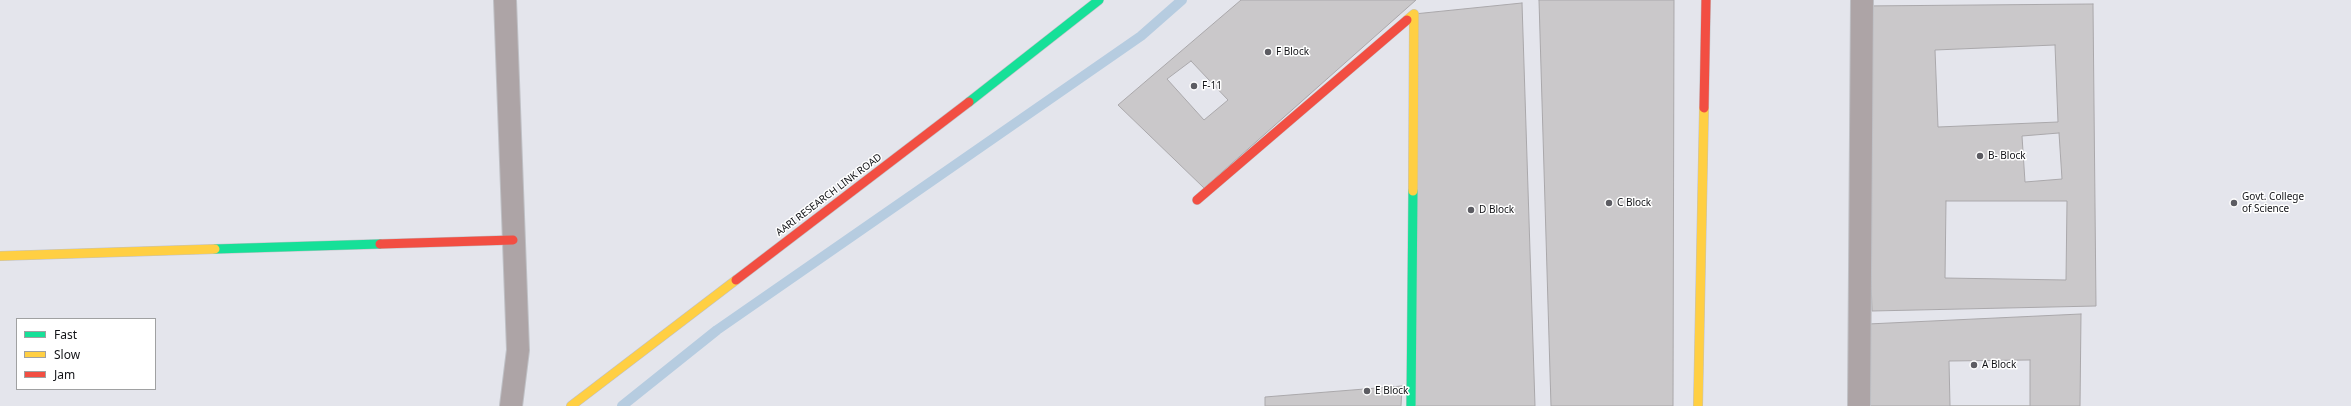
<!DOCTYPE html>
<html>
<head>
<meta charset="utf-8">
<style>
  body { margin:0 }
  #map { position:relative; width:2351px; height:406px; overflow:hidden; background:#e4e5ec; font-family:"Noto Sans",sans-serif }
  canvas { display:block }
  .legend { position:absolute; left:16px; top:318px; width:140px; height:72px; box-sizing:border-box; background:#fff; border:1px solid #a0a1a2; margin:0; padding:5px 7px; list-style:none; font-size:12px; color:#121317 }
  .legend li { display:flex; align-items:center; gap:8px; height:20px }
  .legend b { width:20px; border:1px solid #a0a1a2 }
</style>
</head>
<body>
<div id="map">
<canvas width="2351" height="406"></canvas>
<ul class="legend">
<li><b style="height:5px;background:#16e098"></b>Fast</li>
<li><b style="height:5px;background:#ffcf43"></b>Slow</li>
<li><b style="height:5px;background:#f24e42"></b>Jam</li>
</ul>
</div>
<script>
const c = document.querySelector('canvas').getContext('2d');
c.lineJoin = 'round';
function toPath(rows) {
  const path = new Path2D();
  for (const r of rows) {
    path.moveTo(r[0], r[1]);
    for (let i = 2; i < r.length; i += 2) path.lineTo(r[i], r[i + 1]);
  }
  return path;
}
function strokePath(path, color, width, dash) {
  c.strokeStyle = color;
  c.lineWidth = width;
  c.lineCap = dash ? 'butt' : 'round';
  c.setLineDash(dash || []);
  c.stroke(path);
}
function paint(path, color) {
  c.fillStyle = color;
  c.fill(path, 'evenodd');
}
function write(font, color, halo, rows, align = 'center') {
  c.font = font + ' "Noto Sans",sans-serif';
  c.lineWidth = 3;
  c.setLineDash([]);
  c.textBaseline = 'middle';
  c.strokeStyle = halo;
  c.fillStyle = color;
  for (const [text, x, y, turn = 0] of rows) {
    c.save();
    c.translate(x, y);
    c.rotate((+turn || 0) * Math.PI / 180);
    c.textAlign = isNaN(turn) ? turn : align;
    if (halo) c.strokeText(text, 0, 0);
    c.fillText(text, 0, 0);
    c.restore();
  }
}
const stream = toPath([
  [622,406,717,330,1141,36,1182,0]
]);
const building = toPath([
  [1241,0,1416,0,1204,188,1118,105,1241,0],
  [1539,0,1674,0,1673,406,1551,406,1539,0],
  [1522,3,1535,406,1411,406,1414,14,1522,3],
  [2093,4,2096,306,1872,311,1862,6,2093,4],
  [2055,45,2058,122,1938,127,1935,50,2055,45],
  [1191,61,1228,100,1204,120,1167,79,1191,61],
  [2059,133,2062,179,2025,182,2022,136,2059,133],
  [1946,201,2067,201,2066,280,1945,278,1946,201],
  [2081,314,2080,406,1867,406,1868,324,2081,314],
  [2030,360,2030,406,1950,406,1949,361,2030,360],
  [1402,386,1401,406,1265,406,1265,397,1402,386]
]);
const street = toPath([
  [505,0,518,350,511,406],
  [1859,406,1862,0]
]);
const fast = toPath([
  [969,102,1099,0],
  [215,249,380,244],
  [1411,406,1413,191]
]);
const slow = toPath([
  [1407,20,1414,14,1413,191],
  [0,256,215,249],
  [571,406,736,280],
  [1698,406,1704,108]
]);
const jam = toPath([
  [1704,108,1706,0],
  [1197,200,1407,20],
  [380,244,513,240],
  [736,280,969,102]
]);
const markers = [
  [1268,52,4,"#5c5c62"],
  [1194,86,4,"#5c5c62"],
  [1980,156,4,"#5c5c62"],
  [1609,203,4,"#5c5c62"],
  [2234,203,4,"#5c5c62"],
  [1471,210,4,"#5c5c62"],
  [1974,365,4,"#5c5c62"],
  [1367,391,4,"#5c5c62"]
];
const poiNames = [
  ["F Block",1276,52],
  ["F-11",1202,86],
  ["B- Block",1988,156],
  ["Govt. College",2242,197],
  ["of Science",2242,209],
  ["C Block",1617,203],
  ["D Block",1479,210],
  ["A Block",1982,365],
  ["E Block",1375,391]
];
const streetNames = [
  ["AARI RESEARCH LINK ROAD",829,195,-37]
];
strokePath(stream, '#b6cce0', 10);
paint(building, '#cac8ca');
strokePath(building, '#aaa8ab', 1);
strokePath(street, '#bfc0c5', 24);
strokePath(fast, '#bfc0c5', 10);
strokePath(slow, '#bfc0c5', 10);
strokePath(jam, '#bfc0c5', 10);
strokePath(street, '#ada4a6', 22);
strokePath(fast, '#16e098', 9);
strokePath(slow, '#ffcf43', 9);
strokePath(jam, '#f24e42', 9);
for (const [x, y, r, color] of markers) {
  const dot = new Path2D();
  dot.arc(x, y, r, 0, 2 * Math.PI);
  c.fillStyle = color;
  c.fill(dot);
  strokePath(dot, '#fff', 1.5);
}
write('10px', '#121317', '#fff', poiNames, 'left');
write('10px', '#121317', '#fff', streetNames);
</script>
</body>
</html>
